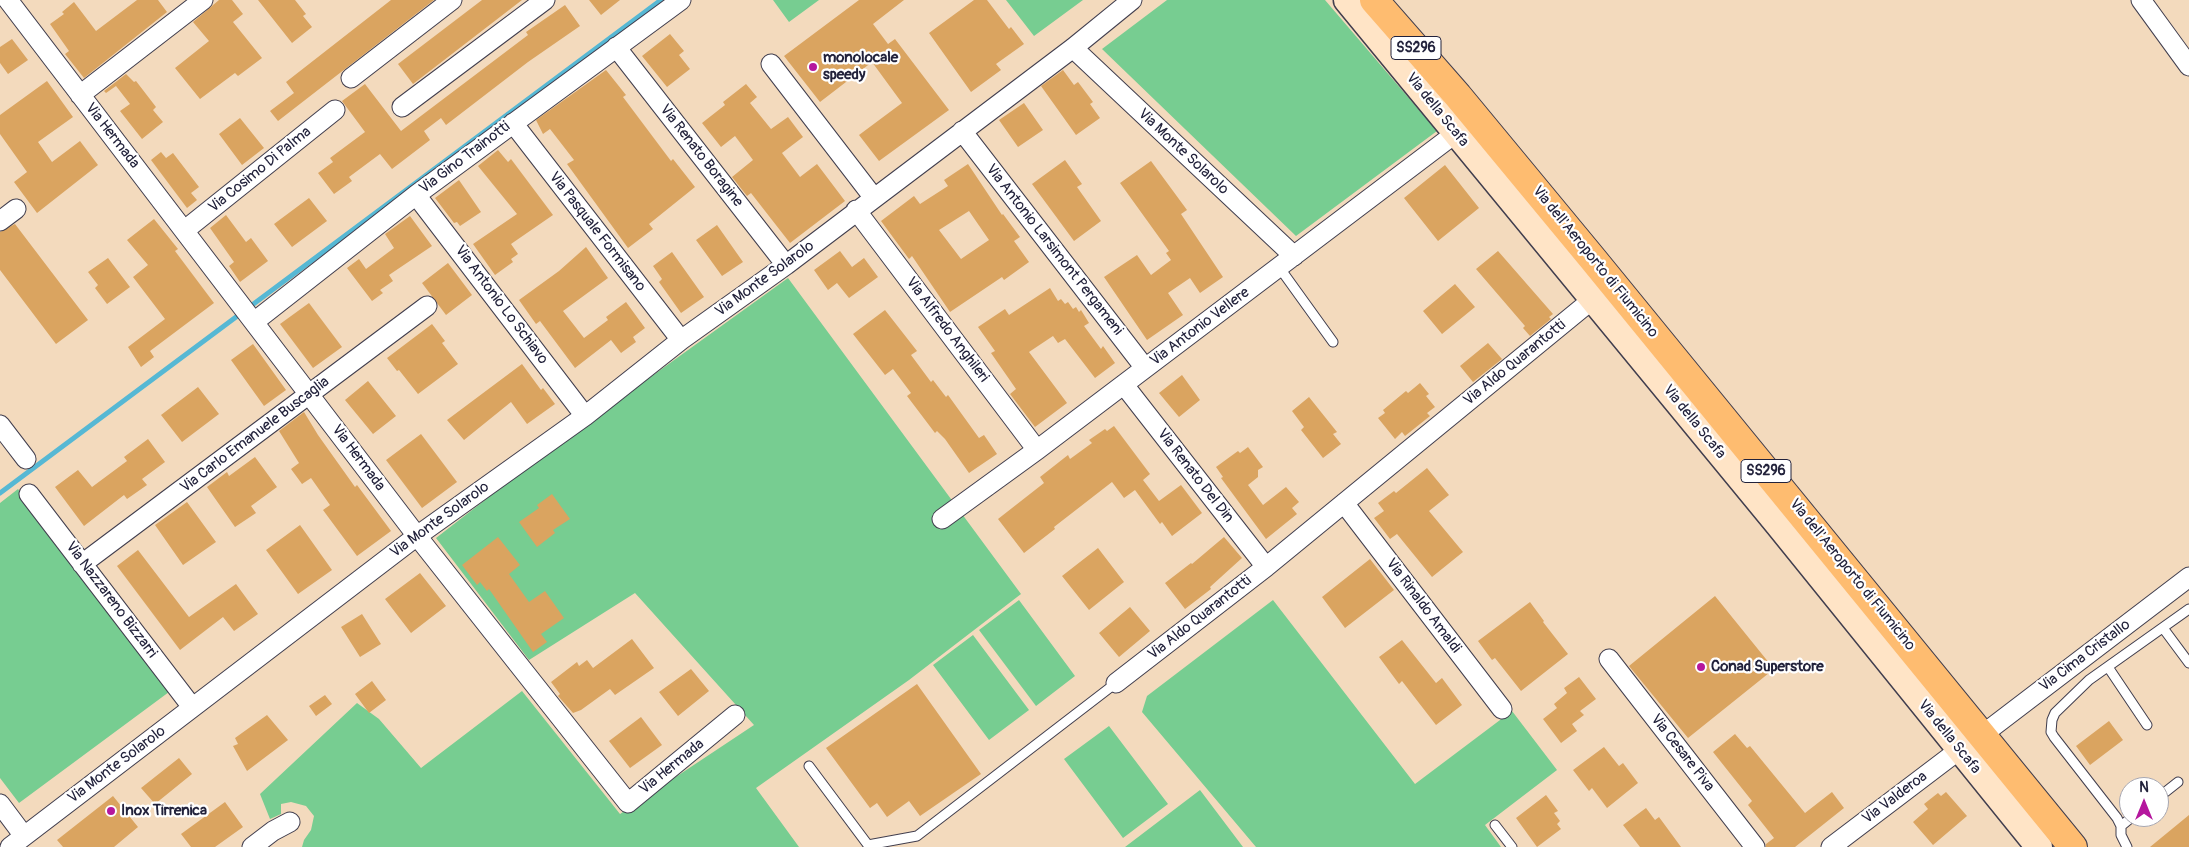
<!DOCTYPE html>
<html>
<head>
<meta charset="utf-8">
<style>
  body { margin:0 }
  #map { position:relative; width:2189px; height:847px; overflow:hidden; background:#f3dabd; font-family:Pangolin,sans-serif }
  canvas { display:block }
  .north { position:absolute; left:2119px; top:777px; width:50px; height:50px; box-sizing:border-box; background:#fff; border:1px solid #a7a7b1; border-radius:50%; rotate:0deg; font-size:14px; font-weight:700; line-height:20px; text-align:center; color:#22223b }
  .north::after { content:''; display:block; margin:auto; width:18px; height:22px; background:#b5179e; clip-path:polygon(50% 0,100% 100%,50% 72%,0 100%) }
</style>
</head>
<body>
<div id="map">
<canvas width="2189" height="847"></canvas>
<div class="north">N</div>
</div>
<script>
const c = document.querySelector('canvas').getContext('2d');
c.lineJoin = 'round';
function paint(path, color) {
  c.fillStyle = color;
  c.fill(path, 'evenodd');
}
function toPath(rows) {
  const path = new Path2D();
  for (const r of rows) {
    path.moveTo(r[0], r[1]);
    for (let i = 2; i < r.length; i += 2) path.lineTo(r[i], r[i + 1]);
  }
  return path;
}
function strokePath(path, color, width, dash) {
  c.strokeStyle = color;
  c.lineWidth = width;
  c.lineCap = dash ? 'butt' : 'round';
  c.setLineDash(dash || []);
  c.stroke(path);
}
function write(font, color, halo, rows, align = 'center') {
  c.font = font + ' Pangolin,sans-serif';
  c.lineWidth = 4.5;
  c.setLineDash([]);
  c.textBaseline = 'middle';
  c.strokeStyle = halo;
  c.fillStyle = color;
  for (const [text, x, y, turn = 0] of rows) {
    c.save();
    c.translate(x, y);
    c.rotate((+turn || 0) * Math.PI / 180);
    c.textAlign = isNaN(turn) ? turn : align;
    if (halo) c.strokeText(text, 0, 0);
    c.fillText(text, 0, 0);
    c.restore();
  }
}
const green = toPath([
  [773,0,819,0,789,22],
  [1006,0,1083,0,1034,36],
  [1167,0,1325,0,1437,131,1296,236,1102,49],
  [788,278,1021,594,909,680,756,788,799,847,302,847,304,840,311,830,314,816,306,806,291,802,281,804,281,814,270,819,260,794,357,703,379,719,421,768,522,691,620,814,754,725,635,593,529,660,436,538,552,448],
  [18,489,169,692,19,803,0,778,0,503],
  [1019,600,1075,676,1036,706,979,630],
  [1273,600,1415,784,1512,711,1557,770,1485,825,1501,847,1256,847,1142,712,1147,696],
  [973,635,1029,710,989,740,933,665],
  [1109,726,1168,804,1123,838,1064,759],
  [1200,790,1243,847,1125,847]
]);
const stream = toPath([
  [0,493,661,0]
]);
const building = toPath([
  [137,0,158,0,167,12,84,78,65,54,69,51,50,24,64,14,62,12,74,2,96,31],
  [219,0,232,0,243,14,233,22,262,58,238,76,235,73,200,99,175,68,209,41,193,22],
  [258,0,295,0,306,14,303,16,312,27,292,43],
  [391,0,434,0,278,121,270,111,294,93,286,82],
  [482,0,522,0,413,84,398,64],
  [589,0,620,0,601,15],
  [859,0,904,0,873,24,888,44,895,39,949,110,879,161,859,135,902,103,872,62,820,102,784,56],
  [974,0,987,0,1009,29,1011,27,1024,44,996,64,1001,70,971,92,929,33],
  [565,5,580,26,528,62,446,125,441,118,424,131,430,140,392,169,380,154,349,177,352,181,334,194,318,173,333,162,330,158,365,132,342,101,365,84,401,131,528,35,526,32],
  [670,34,684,51,679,55,690,69,667,87,642,56],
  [12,39,28,60,8,74,0,63,0,47],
  [606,70,626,95,623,97,671,161,673,159,695,187,649,224,653,229,628,248,567,164,574,160,550,129,543,134,536,120],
  [1063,70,1074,85,1078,82,1093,102,1090,104,1100,118,1076,135,1041,86],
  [126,74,134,82,136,81,156,107,153,110,163,122,142,139,120,111,130,104,116,86,106,93,104,91],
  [47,81,73,117,38,142,52,162,80,141,98,165,37,213,14,182,27,172,0,134,0,115],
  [746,84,757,97,750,103,771,129,788,117,803,137,782,153,800,177,817,164,845,201,790,243,751,193,747,196,732,177,753,160,735,136,721,147,702,123,725,105,723,102],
  [1024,103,1043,130,1018,147,999,120],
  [240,118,264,148,242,165,219,134],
  [498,150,508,162,511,159,553,215,511,244,518,254,511,259,513,262,495,275,473,244,517,214,478,166],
  [161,152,166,158,173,153,199,187,191,193,197,200,187,208,151,160],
  [1065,160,1082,184,1077,187,1101,221,1074,241,1032,184],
  [1151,161,1187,210,1181,214,1223,277,1200,293,1190,278,1168,293,1183,315,1147,340,1104,277,1137,255,1151,275,1171,260,1166,253,1169,251,1120,183],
  [968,164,1002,215,1003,214,1020,237,1014,241,1029,262,1004,280,1002,277,950,312,912,256,909,259,881,221,914,196,920,204,948,186,944,180],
  [969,211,989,240,961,259,939,230],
  [1445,165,1479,208,1438,241,1404,198],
  [459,180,481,212,460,226,457,222,454,223,435,198],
  [309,198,327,221,292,247,274,224],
  [226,215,246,242,251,238,268,261,240,282,229,266,234,262,210,228],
  [410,216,432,246,389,275,393,281,380,290,383,293,372,301,347,268,359,259,366,269,394,248,385,234],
  [154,219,178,249,175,251,214,303,150,351,154,357,141,367,128,347,165,319,133,277,148,265,127,240],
  [15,224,88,320,56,344,0,270,0,232],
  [717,225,743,262,722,276,696,240],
  [586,247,608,278,563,311,584,338,608,320,606,317,626,302,645,328,633,337,636,342,621,353,611,340,575,368,540,321,536,324,519,300,559,271],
  [840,251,852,267,864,258,878,277,849,298,837,283,828,290,814,270],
  [1498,251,1553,314,1549,317,1551,319,1530,336,1523,328,1525,326,1476,269],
  [672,252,704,297,681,313,659,282,662,279,653,266],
  [108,258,130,287,107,304,95,288,98,285,88,272],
  [448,263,472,295,446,315,422,283],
  [1455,284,1475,307,1442,334,1423,311],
  [1050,288,1058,301,1061,299,1065,304,1068,302,1073,309,1076,307,1079,312,1081,310,1089,323,1084,326,1101,349,1103,346,1115,363,1095,378,1065,339,1058,343,1053,336,1029,352,1067,403,1035,427,1010,394,1016,389,991,353,995,351,978,327,1005,309,1009,315],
  [309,303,342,347,313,368,280,324],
  [885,310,917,351,911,355,931,382,933,380,946,397,948,395,979,438,984,435,997,454,969,473,945,439,937,431,935,433,907,396,911,393,893,369,885,375,853,334],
  [432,324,445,341,442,343,458,364,418,394,399,370,397,371,387,358],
  [1488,343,1502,359,1473,382,1460,366],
  [253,344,286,390,264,406,231,360],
  [522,364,541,390,543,388,555,404,527,424,511,402,464,440,447,420],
  [1182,375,1200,400,1179,417,1159,393],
  [368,381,396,416,373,434,345,400],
  [1420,383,1429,394,1426,396,1435,407,1427,413,1430,416,1405,436,1402,432,1395,439,1378,418,1385,413,1383,410,1406,391,1408,393],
  [198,387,219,414,182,442,161,415],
  [1309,397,1337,432,1333,434,1341,444,1323,458,1301,430,1304,427,1292,411],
  [304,412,318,435,355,487,357,485,391,531,357,556,323,510,330,505,311,478,302,484,291,469,299,463,279,431],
  [1114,426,1150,474,1143,480,1159,501,1181,485,1202,513,1172,536,1162,522,1160,524,1135,490,1124,498,1112,482,1054,527,1055,529,1024,553,998,519,1044,483,1040,477,1068,455,1070,459,1092,443,1089,440,1105,429,1107,431],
  [421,434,457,482,422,508,386,460],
  [148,439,165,462,142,479,147,485,127,499,124,495,84,526,55,487,78,470,92,487,127,461,124,457],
  [1248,447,1263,467,1258,470,1258,477,1248,485,1263,505,1286,487,1299,502,1292,508,1297,514,1266,539,1221,478,1223,477,1216,467,1238,451,1240,453],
  [255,457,277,487,251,506,256,513,235,527,207,487,227,472,229,476],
  [1427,468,1449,495,1429,511,1463,552,1432,577,1397,534,1390,539,1374,518,1384,511,1378,503,1394,491,1396,493],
  [552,494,570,519,553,530,555,533,537,547,519,522,539,508,537,505],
  [187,502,216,542,183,565,155,525],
  [300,525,332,570,298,594,266,550],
  [498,537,520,565,509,574,529,602,545,591,564,618,541,634,547,642,533,652,489,589,487,591,480,582,477,585,462,565],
  [1224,537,1242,558,1210,587,1211,589,1185,609,1165,583,1191,563,1192,564],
  [1098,548,1124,582,1089,610,1062,576],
  [138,550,189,617,236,584,258,614,234,631,223,617,180,650,117,566],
  [1370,559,1394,590,1345,628,1322,597],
  [420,573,446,606,411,633,385,599],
  [1715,596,1774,669,1688,738,1629,666],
  [1530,602,1544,621,1543,622,1568,654,1521,691,1495,658,1492,660,1478,641],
  [1130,607,1150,631,1119,657,1099,633],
  [362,614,381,644,360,657,341,627],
  [632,639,654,668,615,695,610,689,581,710,573,713,558,696,560,694,551,682,577,662,579,666,587,660,593,668],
  [1402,640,1436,683,1442,678,1462,705,1436,725,1402,681,1399,684,1379,657],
  [691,669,709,691,678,716,659,692],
  [1579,677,1596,699,1580,711,1584,715,1572,724,1577,731,1561,743,1543,719,1557,708,1554,704,1567,693,1564,688],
  [372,681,386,700,369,713,355,694],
  [917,684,981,774,920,816,909,801,887,817,877,803,870,808,826,748],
  [325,695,332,704,316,716,309,706],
  [267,715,288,740,247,771,233,746,238,744,235,738],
  [641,717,662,745,630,768,609,741],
  [2109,721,2123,740,2090,765,2076,746],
  [1735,734,1747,748,1750,746,1805,813,1832,792,1844,808,1795,847,1766,847,1766,844,1774,838,1748,805,1752,801,1713,752],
  [1604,747,1619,766,1623,763,1638,783,1607,808,1592,788,1589,791,1573,770],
  [179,758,192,774,155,804,141,788],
  [1946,792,1967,816,1933,845,1913,822,1928,809,1924,804,1938,793,1941,796],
  [1546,795,1558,811,1554,813,1560,821,1557,824,1561,829,1537,847,1516,818],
  [113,796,138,827,114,847,63,847,57,840],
  [225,802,243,827,215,847,191,847,181,834],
  [1646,808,1655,820,1659,817,1681,847,1640,847,1623,825],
  [2189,815,2189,847,2150,847]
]);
const lane = toPath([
  [1279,267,1333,342],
  [2163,628,2189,663],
  [2108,667,2147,725],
  [809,766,868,845,917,836,1116,683],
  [2159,797,2178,782],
  [1495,825,1512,847],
  [2121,826,2132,817],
  [2127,847,2121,835,2121,826,2117,818,2054,737,2051,732,2052,720,2055,713,2089,680,2189,609]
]);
const street = toPath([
  [8,0,417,536,628,803,735,715],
  [2141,0,2189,66],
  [616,47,786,265],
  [1073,48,1294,256],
  [771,64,874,198],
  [351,78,452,0],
  [80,95,203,0],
  [402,107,545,0],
  [513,123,681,340],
  [962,131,1145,368],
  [416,195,585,416],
  [856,210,1037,450],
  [0,221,16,209],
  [185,230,335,110],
  [254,322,416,195,681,0],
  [1124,385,1266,567],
  [0,425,26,459],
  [29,494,192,707],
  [1344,503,1502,709],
  [942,519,1037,450,1456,133],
  [82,564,427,306],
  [1609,659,1755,847],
  [1116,683,1266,567,1593,299],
  [1982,735,2189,577],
  [0,804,24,836],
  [10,847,417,536,585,416,681,340,786,265,1073,48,1132,0],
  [252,847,273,831,290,822],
  [1831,847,1959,750]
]);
const secondary = toPath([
  [1347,0,1778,524,2039,847]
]);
const primary = toPath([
  [1374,0,1458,96,1592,258,2073,847]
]);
const markers = [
  [813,67,5,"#b5179e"],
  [1701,667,5,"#b5179e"],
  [111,811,5,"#b5179e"]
];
const shields = [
  [1416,48,50],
  [1766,471,50]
];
const shieldNames = [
  ["SS296",1416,48],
  ["SS296",1766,471]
];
const poiNames = [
  ["monolocale",823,58],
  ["speedy",823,75],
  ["Conad Superstore",1711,667],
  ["Inox Tirrenica",121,811]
];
const streetNames = [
  ["Via della Scafa",1437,110,51],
  ["Via Hermada",112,136,52],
  ["Via Monte Solarolo",1183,152,43],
  ["Via Renato Boragine",701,156,52],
  ["Via Gino Trainotti",465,158,-37],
  ["Via Cosimo Di Palma",260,170,-39],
  ["Via Pasquale Formisano",597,232,52],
  ["Via Antonio Larsimont Pergameni",1054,250,52],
  ["Via dell'Aeroporto di Fiumicino",1595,262,51],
  ["Via Monte Solarolo",765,279,-36],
  ["Via Antonio Lo Schiavo",501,305,53],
  ["Via Antonio Vellere",1200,327,-37],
  ["Via Alfredo Anghileri",947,330,53],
  ["Via Aldo Quarantotti",1515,363,-39],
  ["Via della Scafa",1694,422,51],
  ["Via Carlo Emanuele Buscaglia",255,435,-37],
  ["Via Hermada",358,458,53],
  ["Via Renato Del Din",1195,476,52],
  ["Via Monte Solarolo",440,520,-36],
  ["Via dell'Aeroporto di Fiumicino",1852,575,51],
  ["Via Nazzareno Bizzarri",111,600,53],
  ["Via Rinaldo Amaldi",1423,606,53],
  ["Via Aldo Quarantotti",1200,618,-38],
  ["Via Cima Cristallo",2085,656,-37],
  ["Via della Scafa",1949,737,51],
  ["Via Cesare Piva",1682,753,52],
  ["Via Monte Solarolo",117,765,-37],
  ["Via Hermada",672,767,-39],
  ["Via Valderoa",1895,798,-37]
];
paint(green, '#77cd91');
strokePath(stream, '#56b8d4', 5);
paint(building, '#daa460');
strokePath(lane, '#413e4e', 11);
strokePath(street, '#413e4e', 21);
strokePath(secondary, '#413e4e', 29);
strokePath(primary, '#413e4e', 30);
strokePath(lane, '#fff', 9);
strokePath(street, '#fff', 19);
strokePath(secondary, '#ffe4c6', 26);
strokePath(primary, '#febc70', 28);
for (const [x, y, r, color] of markers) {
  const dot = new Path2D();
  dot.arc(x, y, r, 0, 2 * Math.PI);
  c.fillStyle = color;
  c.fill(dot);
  strokePath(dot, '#fff', 2);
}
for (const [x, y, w] of shields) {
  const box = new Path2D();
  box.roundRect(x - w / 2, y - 11.5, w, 23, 4);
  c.fillStyle = '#fff';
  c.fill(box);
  strokePath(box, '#22223b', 1);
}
write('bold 14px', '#22223b', null, shieldNames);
write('bold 15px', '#22223b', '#fff', poiNames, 'left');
write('15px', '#22223b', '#fff', streetNames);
</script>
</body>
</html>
